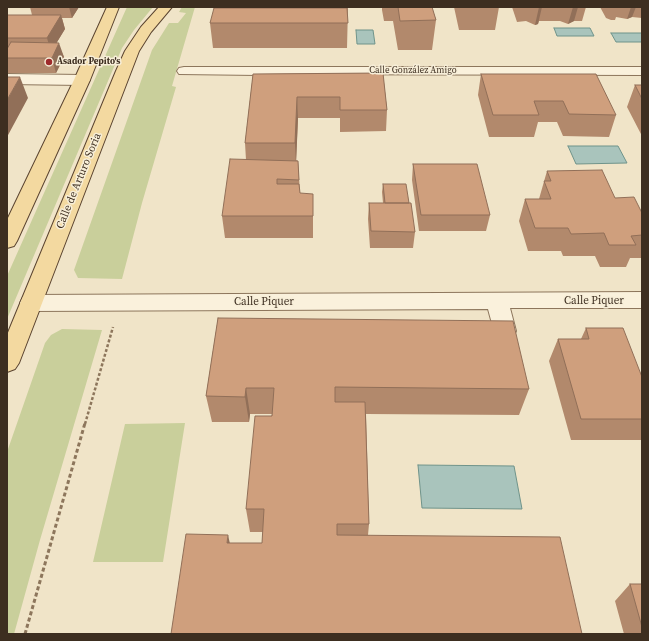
<!DOCTYPE html>
<html>
<head>
<meta charset="utf-8">
<style>
  body { margin:0 }
  #map { position:relative; width:649px; height:641px; overflow:hidden; background:#f0e4c8; font-family:"Source Serif 4",serif }
  canvas { display:block }
  .frame { position:absolute; inset:0; border:8px solid #3d2e20; pointer-events:none }
</style>
</head>
<body>
<div id="map">
<canvas width="649" height="641"></canvas>
<div class="frame"></div>
</div>
<script>
const c = document.querySelector('canvas').getContext('2d');
c.lineJoin = 'round';
function paint(path, color) {
  c.fillStyle = color;
  c.fill(path, 'evenodd');
}
function toPath(rows) {
  const path = new Path2D();
  for (const r of rows) {
    path.moveTo(r[0], r[1]);
    for (let i = 2; i < r.length; i += 2) path.lineTo(r[i], r[i + 1]);
  }
  return path;
}
function strokePath(path, color, width, dash) {
  c.strokeStyle = color;
  c.lineWidth = width;
  c.lineCap = dash ? 'butt' : 'round';
  c.setLineDash(dash || []);
  c.stroke(path);
}
function write(font, color, halo, rows, align = 'center') {
  c.font = font + ' "Source Serif 4",serif';
  c.lineWidth = 3;
  c.setLineDash([]);
  c.textBaseline = 'middle';
  c.strokeStyle = halo;
  c.fillStyle = color;
  for (const [text, x, y, turn = 0] of rows) {
    c.save();
    c.translate(x, y);
    c.rotate((+turn || 0) * Math.PI / 180);
    c.textAlign = isNaN(turn) ? turn : align;
    if (halo) c.strokeText(text, 0, 0);
    c.fillText(text, 0, 0);
    c.restore();
  }
}
const green = toPath([
  [127,7,153,7,134,30,122,48,7,319,7,276],
  [182,7,195,7,172,86,176,87,142,203,122,279,78,278,74,270,152,50,169,23,178,23,186,13,179,12],
  [62,329,102,330,40,540,14,634,7,634,7,452,45,343,51,335],
  [185,423,163,562,93,562,125,424]
]);
const water = toPath([
  [554,28,590,28,594,36,557,36,554,28],
  [356,30,373,30,375,44,357,44,356,30],
  [611,33,642,33,642,42,616,42,611,33],
  [568,146,618,146,627,163,576,164,568,146],
  [418,465,514,466,522,509,422,508,418,465]
]);
const pathFar1 = toPath([
  [85,424,113,327]
]);
const path = toPath([
  [25,634,85,423]
]);
const pedestrian = toPath([
  [184,67,258,67,263,68,265,71,263,74,258,75,179,74,177,71,179,68,184,67]
]);
const minor = toPath([
  [258,67,642,67,642,75,253,74,251,71,253,68,258,67],
  [7,74,82,75,87,77,90,80,87,83,82,85,7,84,7,74],
  [642,292,642,308,510,308,516,331,513,337,505,339,497,337,494,331,488,309,31,311,23,309,20,303,23,297,31,295,642,292]
]);
const primary = toPath([
  [107,7,119,7,90,80,17,241,14,246,7,248,7,220,74,80,107,7],
  [159,7,172,7,151,32,139,51,19,363,15,369,7,372,7,335,116,71,125,51,141,27,159,7]
]);
const wall = toPath([
  [30,7,79,7,72,18,62,18,65,29,57,42,64,57,56,73,7,73,7,15,32,15],
  [218,7,348,7,347,48,213,48,210,23],
  [382,7,432,7,436,20,432,50,398,50,393,21,384,21,382,10],
  [454,7,499,7,495,30,459,30],
  [512,7,586,7,582,21,574,21,568,24,560,21,539,21,538,24,535,25,526,21,517,22],
  [600,7,642,7,642,18,632,17,627,19,616,17,615,20,611,20,606,18],
  [383,73,387,110,386,131,340,132,340,118,298,118,296,160,298,161,300,193,313,216,313,238,225,238,222,216,246,160,245,143,253,74],
  [481,74,616,115,609,137,563,136,557,122,538,122,534,137,489,137,478,95],
  [635,85,642,85,642,136,627,107],
  [413,164,490,215,486,231,419,231,412,180],
  [547,171,615,198,642,213,642,258,630,258,626,267,600,267,595,256,563,256,561,251,528,251,519,221,525,199,539,199],
  [383,184,409,203,415,232,413,248,370,248,368,219,369,203,383,203,382,192],
  [218,318,529,389,519,415,366,414,369,524,368,535,582,634,230,543,262,543,263,532,250,532,246,509,272,414,250,414,249,422,212,422,206,396],
  [586,328,642,377,642,440,571,440,549,361,558,339,581,339],
  [630,584,642,584,642,634,624,634,615,601]
]);
const shadedWall = toPath([
  [69,7,79,7,72,18],
  [539,7,542,7,538,24,535,25],
  [573,7,578,7,574,21,568,24],
  [631,7,636,7,632,17,627,19],
  [61,15,65,29,51,52,47,38],
  [59,43,64,57,56,73,52,58],
  [20,77,28,98,7,137,7,100],
  [297,97,298,118,296,165,295,143],
  [246,388,250,414,249,422,245,397],
  [228,535,233,557,227,543]
]);
const building = toPath([
  [398,7,432,7,436,20,400,21,398,7],
  [214,8,347,8,348,23,210,23,214,8],
  [7,15,61,15,47,38,7,38,7,15],
  [11,42,59,43,52,58,7,58,7,49,11,42],
  [383,73,387,110,340,110,340,97,297,97,295,143,245,143,253,74,383,73],
  [481,74,596,74,616,115,569,114,563,101,534,101,539,115,493,115,481,74],
  [7,77,20,77,7,100,7,77],
  [635,85,642,85,642,99,635,85],
  [230,159,298,161,299,180,277,179,277,184,299,184,300,193,313,194,313,216,222,216,230,159],
  [413,164,477,164,490,215,421,215,413,164],
  [602,170,615,198,634,197,642,213,642,235,631,236,636,245,609,245,604,233,571,234,568,228,535,228,525,199,551,199,544,181,551,181,547,171,602,170],
  [383,184,406,184,409,203,385,203,383,184],
  [369,203,411,203,415,232,371,231,369,203],
  [218,318,513,321,529,389,335,387,335,402,365,402,369,524,337,524,337,535,560,537,582,634,171,634,186,534,228,535,227,543,262,543,264,509,246,509,255,416,272,416,274,388,246,388,245,397,206,396,218,318],
  [586,328,623,328,642,377,642,419,581,419,558,339,589,339,586,328],
  [630,584,642,584,642,627,630,584]
]);
const markers = [
  [49,62,4,"#9e2a2b"]
];
const farPoinames = [
  ["Asador Pepito's",57,62]
];
const farStreetnames = [
  ["Calle González Amigo",413,71]
];
const streetNames = [
  ["Calle de Arturo Soria",79,181,-68],
  ["Calle Piquer",594,301],
  ["Calle Piquer",264,302]
];
paint(green, '#c9cf9b');
paint(water, '#a9c4bc');
strokePath(water, '#6f938a', 1);
strokePath(pedestrian, '#8d765c', 2);
strokePath(minor, '#8d765c', 2);
strokePath(primary, '#5b4430', 2);
strokePath(pathFar1, '#8d765c', 2.5, [3, 2]);
strokePath(path, '#8d765c', 3, [4, 2.5]);
paint(pedestrian, '#faf1dc');
paint(minor, '#faf1dc');
paint(primary, '#f3d9a0');
paint(wall, '#b2896c');
paint(shadedWall, '#916f58');
paint(building, '#cf9f7d');
strokePath(building, '#916f58', 1);
for (const [x, y, r, color] of markers) {
  const dot = new Path2D();
  dot.arc(x, y, r, 0, 2 * Math.PI);
  c.fillStyle = color;
  c.fill(dot);
  strokePath(dot, '#f7eed8', 1.5);
}
write('bold 9px', '#3d2e20', '#f7eed8', farPoinames, 'left');
write('9px', '#3d2e20', '#f7eed8', farStreetnames);
write('11px', '#3d2e20', '#f7eed8', streetNames);
</script>
</body>
</html>
